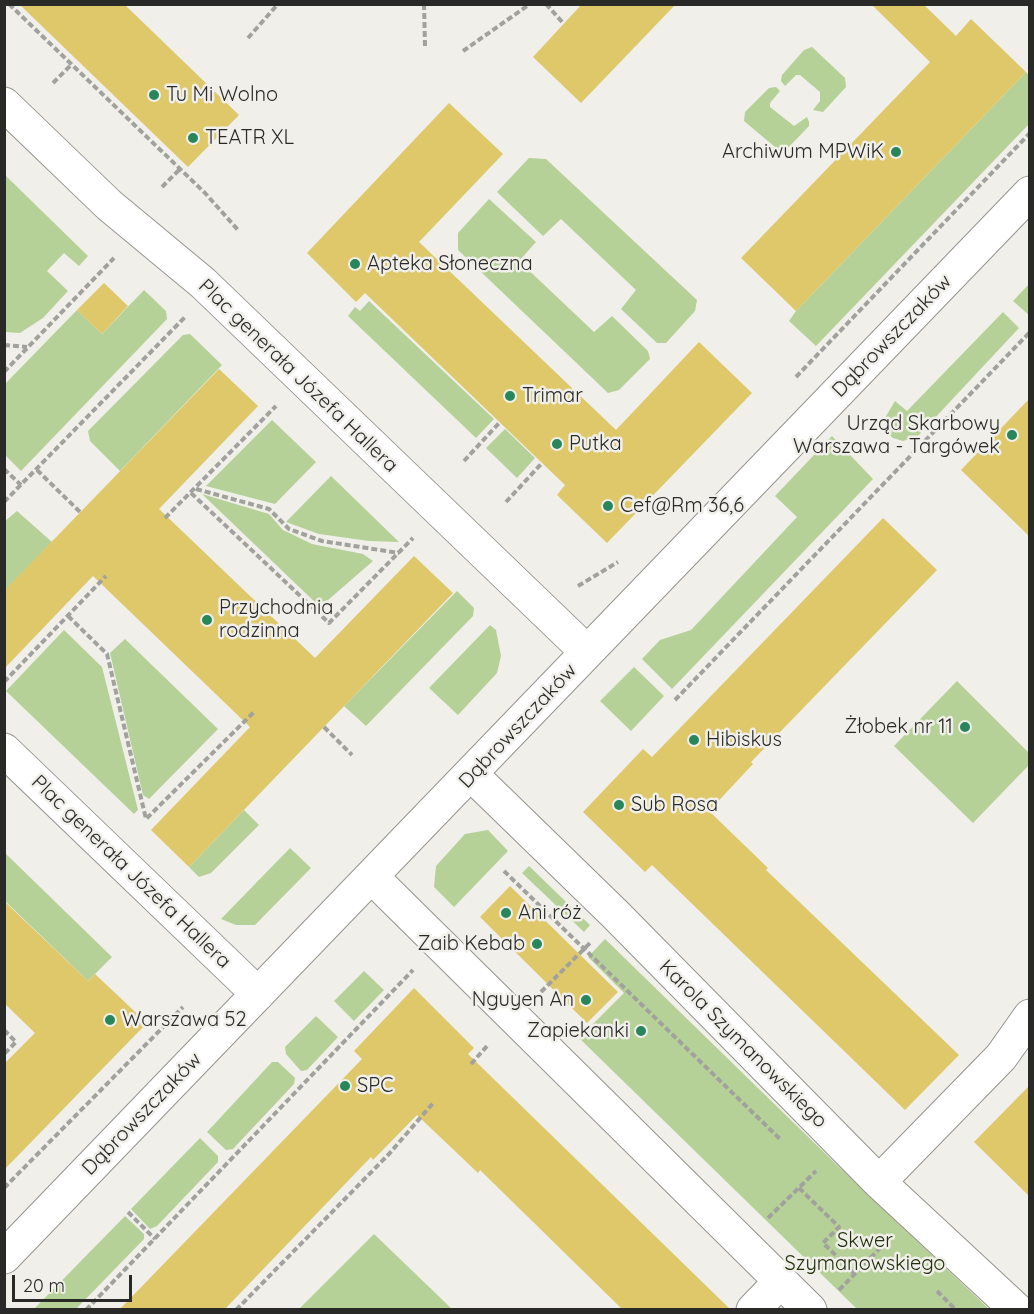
<!DOCTYPE html>
<html>
<head>
<meta charset="utf-8">
<style>
  body { margin:0 }
  #map { position:relative; width:1034px; height:1314px; overflow:hidden; background:#f0efea; font-family:Quicksand,sans-serif }
  canvas { display:block }
  .frame { position:absolute; inset:0; border:6px solid #292927; pointer-events:none }
  .scale { position:absolute; left:12px; top:1275px; width:120px; height:27px; box-sizing:border-box; border:3px solid #292927; border-top:0; padding-left:8px; font-size:18px; line-height:21px; white-space:nowrap; color:#292927; -webkit-text-stroke:4px #f0efea; paint-order:stroke }
</style>
</head>
<body>
<div id="map">
<canvas width="1034" height="1314"></canvas>
<div class="frame"></div>
<div class="scale">20 m</div>
</div>
<script>
const c = document.querySelector('canvas').getContext('2d');
c.lineJoin = 'round';
function paint(path, color) {
  c.fillStyle = color;
  c.fill(path, 'evenodd');
}
function toPath(rows) {
  const path = new Path2D();
  for (const r of rows) {
    path.moveTo(r[0], r[1]);
    for (let i = 2; i < r.length; i += 2) path.lineTo(r[i], r[i + 1]);
  }
  return path;
}
function strokePath(path, color, width, dash) {
  c.strokeStyle = color;
  c.lineWidth = width;
  c.lineCap = dash ? 'butt' : 'round';
  c.setLineDash(dash || []);
  c.stroke(path);
}
function write(font, color, halo, rows, align = 'center') {
  c.font = font + ' Quicksand,sans-serif';
  c.lineWidth = 5;
  c.setLineDash([]);
  c.textBaseline = 'middle';
  c.strokeStyle = halo;
  c.fillStyle = color;
  for (const [text, x, y, turn = 0] of rows) {
    c.save();
    c.translate(x, y);
    c.rotate((+turn || 0) * Math.PI / 180);
    c.textAlign = isNaN(turn) ? turn : align;
    if (halo) c.strokeText(text, 0, 0);
    c.fillText(text, 0, 0);
    c.restore();
  }
}
const green = toPath([
  [812,47,845,78,846,87,823,112,813,110,820,101,820,92,800,75,796,75,785,86,781,81,782,75,804,50],
  [1026,72,1029,75,1029,124,816,346,789,321,796,311],
  [776,87,780,91,770,103,770,107,794,126,807,117,809,122,809,126,786,150,781,152,744,121,745,112,769,88],
  [529,158,546,159,697,300,695,311,666,343,657,343,621,309,636,290,561,219,543,236,497,192],
  [5,175,88,256,79,266,64,253,47,271,68,291,43,318,20,333,5,332],
  [489,199,536,242,519,261,594,332,612,316,648,351,650,359,619,390,608,393,458,250,458,233],
  [1029,284,1029,315,1013,301],
  [144,290,166,311,167,319,21,471,5,455,4,385,77,310,102,334],
  [369,301,494,419,476,438,348,316,355,307,360,311],
  [1003,312,1019,328,918,436,903,441,893,438,886,432,885,418,895,401,907,411],
  [190,334,222,365,120,471,90,441,88,431,183,335],
  [272,420,316,462,275,504,206,486],
  [505,429,535,458,517,478,486,448],
  [832,436,873,479,672,689,642,659,660,640,691,630,797,517,775,496],
  [331,476,399,542,369,541,319,534,286,522],
  [202,494,269,514,283,530,312,544,363,554,373,561,320,607],
  [17,511,52,542,5,591,5,521],
  [457,591,474,608,473,616,366,726,344,706],
  [490,625,496,630,501,656,497,673,458,715,429,688],
  [64,630,102,667,138,810,134,814,6,691],
  [125,639,218,729,149,799,143,795,110,653],
  [634,667,664,696,631,731,600,701],
  [957,681,1029,753,1029,765,973,823,894,746],
  [244,810,259,825,211,873,199,877,189,867],
  [488,830,508,851,454,907,434,887,436,866,465,834],
  [290,848,311,868,255,925,236,925,221,919],
  [4,852,112,957,88,981,5,901],
  [529,866,590,925,584,932,522,873],
  [605,939,835,1163,989,1309,857,1309,579,1038,624,993,588,957],
  [364,971,384,990,354,1021,334,1001],
  [316,1016,338,1037,307,1070,301,1071,286,1054,285,1047],
  [272,1062,278,1062,295,1078,294,1084,233,1149,226,1150,207,1132],
  [200,1138,218,1156,218,1162,157,1226,150,1229,131,1209],
  [125,1216,144,1234,144,1239,76,1309,34,1309],
  [374,1234,452,1309,299,1309]
]);
const building = toPath([
  [19,4,124,4,239,115,188,167],
  [582,4,676,4,581,103,533,57],
  [871,4,923,4,956,36,971,19,1026,72,796,311,741,258,930,62],
  [449,103,503,154,419,242,616,430,699,342,752,393,607,543,557,495,565,485,365,293,356,302,307,253],
  [104,283,128,306,102,334,77,310],
  [219,369,258,406,159,509,315,658,414,556,453,593,189,867,151,830,250,727,93,576,4,669,4,591],
  [1029,399,1029,536,961,470],
  [883,518,937,570,751,762,753,764,709,811,768,868,766,870,959,1055,905,1110,652,865,645,872,583,812,643,749,652,757],
  [510,886,618,992,587,1023,480,917],
  [4,901,88,981,95,974,147,1023,4,1170,4,1064,35,1033,4,1003],
  [414,988,474,1048,468,1054,731,1310,623,1310,480,1170,478,1173,417,1115,373,1160,371,1157,224,1310,119,1310,362,1059,354,1051],
  [1029,1086,1029,1196,974,1142]
]);
const path = toPath([
  [9,4,205,193,238,230],
  [424,4,425,46],
  [546,4,564,24],
  [248,38,278,4],
  [463,51,530,4],
  [53,83,72,64],
  [162,187,180,169],
  [4,345,27,347],
  [4,372,114,258],
  [796,377,1030,133],
  [464,461,500,422],
  [4,469,21,485],
  [37,470,80,512],
  [196,489,269,509,289,529,322,541,399,553],
  [191,493,329,623,413,538],
  [4,502,185,317],
  [506,502,542,463],
  [165,518,276,406],
  [578,586,618,562],
  [68,616,107,654,146,819,255,711],
  [4,682,106,576],
  [675,700,1030,332],
  [324,727,352,755],
  [504,871,781,1140],
  [541,992,591,942],
  [4,1030,16,1042,4,1054],
  [471,1064,487,1046],
  [4,1188,183,1007],
  [799,1188,839,1227,823,1243,855,1274],
  [128,1212,155,1239],
  [768,1218,816,1171],
  [839,1290,889,1239],
  [937,1291,956,1310],
  [86,1310,413,970],
  [236,1310,389,1154,434,1102]
]);
const minor = toPath([
  [4,104,109,205,203,283,587,652],
  [4,750,258,994],
  [472,775,616,915,879,1182,1017,1310],
  [372,877,810,1310],
  [879,1182,1001,1057,1030,1016],
  [4,1257,1030,193],
  [753,1310,781,1281]
]);
const markers = [
  [154,95,6,"#29855b"],
  [193,138,6,"#29855b"],
  [896,152,6,"#29855b"],
  [355,264,6,"#29855b"],
  [510,396,6,"#29855b"],
  [1012,435,6,"#29855b"],
  [557,444,6,"#29855b"],
  [608,506,6,"#29855b"],
  [207,620,6,"#29855b"],
  [965,727,6,"#29855b"],
  [694,740,6,"#29855b"],
  [619,805,6,"#29855b"],
  [506,913,6,"#29855b"],
  [537,944,6,"#29855b"],
  [586,1000,6,"#29855b"],
  [110,1020,6,"#29855b"],
  [641,1031,6,"#29855b"],
  [345,1086,6,"#29855b"]
];
const poiNames = [
  ["Tu Mi Wolno",166,95],
  ["TEATR XL",205,138],
  ["Archiwum MPWiK",884,152,"right"],
  ["Apteka Słoneczna",367,264],
  ["Trimar",522,396],
  ["Urząd Skarbowy",1000,424,"right"],
  ["Warszawa - Targówek",1000,447,"right"],
  ["Putka",569,444],
  ["Cef@Rm 36,6",620,506],
  ["Przychodnia",219,608],
  ["rodzinna",219,631],
  ["Żłobek nr 11",953,727,"right"],
  ["Hibiskus",706,740],
  ["Sub Rosa",631,805],
  ["Ani róż",518,913],
  ["Zaib Kebab",525,944,"right"],
  ["Nguyen An",574,1000,"right"],
  ["Warszawa 52",122,1020],
  ["Zapiekanki",629,1031,"right"],
  ["SPC",357,1086]
];
const streetNames = [
  ["Dąbrowszczaków",892,336,-46],
  ["Plac generała Józefa Hallera",298,376,44],
  ["Dąbrowszczaków",518,726,-47],
  ["Plac generała Józefa Hallera",131,872,44],
  ["Karola Szymanowskiego",743,1044,45],
  ["Dąbrowszczaków",142,1114,-46]
];
const parkNames = [
  ["Skwer",865,1241],
  ["Szymanowskiego",865,1264]
];
paint(green, '#b5d197');
paint(building, '#dec86a');
strokePath(minor, '#95948f', 35);
strokePath(path, '#a1a19d', 4, [6, 3]);
strokePath(minor, '#fff', 33);
for (const [x, y, r, color] of markers) {
  const dot = new Path2D();
  dot.arc(x, y, r, 0, 2 * Math.PI);
  c.fillStyle = color;
  c.fill(dot);
  strokePath(dot, '#f0efea', 2);
}
write('20px', '#292927', '#f0efea', poiNames, 'left');
write('20px', '#292927', '#f0efea', streetNames);
write('20px', '#202f0c', '#f0efea', parkNames);
</script>
</body>
</html>
